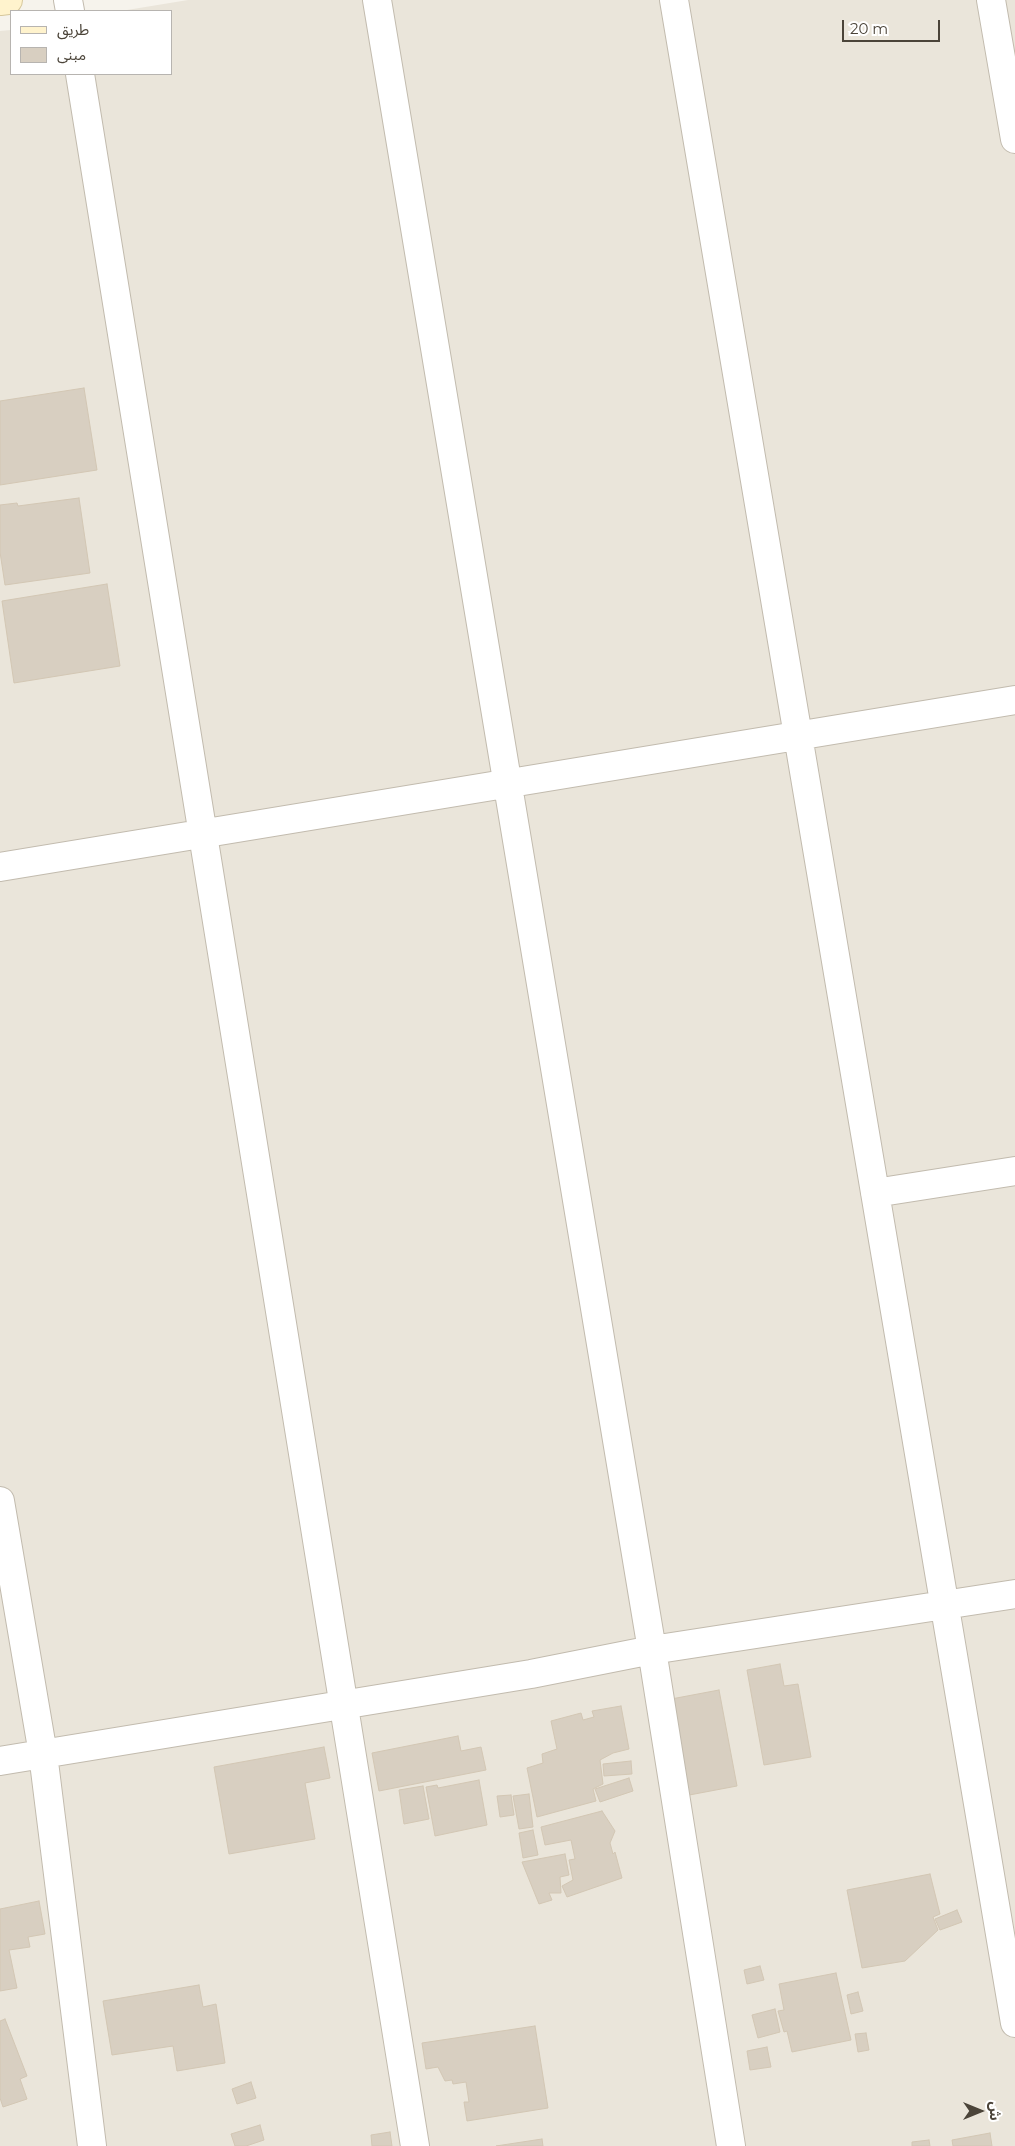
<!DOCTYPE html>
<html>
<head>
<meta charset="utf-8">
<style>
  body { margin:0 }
  #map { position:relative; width:1015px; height:2146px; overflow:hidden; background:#f6f3ec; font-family:Montserrat,"Noto Sans Arabic",sans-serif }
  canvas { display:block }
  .legend { position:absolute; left:10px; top:10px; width:162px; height:65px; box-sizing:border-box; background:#fff; border:1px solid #b7b4b0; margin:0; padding:6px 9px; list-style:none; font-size:15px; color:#4b4439 }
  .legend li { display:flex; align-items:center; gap:10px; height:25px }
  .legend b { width:25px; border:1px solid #b7b4b0 }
  .north { position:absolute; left:955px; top:2086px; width:50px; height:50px; -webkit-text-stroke:4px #fff; paint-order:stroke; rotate:90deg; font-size:14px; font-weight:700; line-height:20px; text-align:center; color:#4b4439 }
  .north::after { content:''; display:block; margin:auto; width:18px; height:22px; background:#4b4439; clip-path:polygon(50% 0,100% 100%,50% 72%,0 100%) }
  .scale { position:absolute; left:842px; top:20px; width:98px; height:22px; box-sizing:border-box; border:2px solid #4b4439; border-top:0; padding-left:6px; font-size:15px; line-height:18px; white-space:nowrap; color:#4b4439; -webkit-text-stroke:4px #fff; paint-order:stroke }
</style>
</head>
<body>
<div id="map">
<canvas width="1015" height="2146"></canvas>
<ul class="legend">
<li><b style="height:6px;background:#fff3cd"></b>طريق</li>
<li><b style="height:14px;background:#d8cfc1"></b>مبنى</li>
</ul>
<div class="north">ش</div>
<div class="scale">20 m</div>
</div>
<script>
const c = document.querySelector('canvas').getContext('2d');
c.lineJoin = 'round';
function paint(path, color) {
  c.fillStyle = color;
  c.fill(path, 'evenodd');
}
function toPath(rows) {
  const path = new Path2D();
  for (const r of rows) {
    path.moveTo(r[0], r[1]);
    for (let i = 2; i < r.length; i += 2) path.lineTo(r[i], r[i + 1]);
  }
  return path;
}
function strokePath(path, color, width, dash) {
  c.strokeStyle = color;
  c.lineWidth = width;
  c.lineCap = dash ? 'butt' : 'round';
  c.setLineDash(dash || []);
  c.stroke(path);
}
const residential = toPath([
  [188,0,1015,0,1015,2146,0,2146,0,31,11,30,11,74,171,74,171,11,121,11]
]);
const building = toPath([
  [84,388,97,470,0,485,0,401,84,388],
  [79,498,90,573,5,585,0,552,0,505,17,503,18,506,79,498],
  [107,584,120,666,14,683,2,601,107,584],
  [780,1664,784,1686,798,1684,811,1757,764,1765,747,1670,780,1664],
  [719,1690,737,1786,684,1796,666,1700,719,1690],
  [621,1706,629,1749,613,1753,600,1760,603,1784,593,1789,596,1801,537,1817,527,1768,543,1763,542,1754,557,1749,551,1721,581,1713,583,1720,594,1717,592,1711,621,1706],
  [458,1736,461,1751,481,1747,486,1770,379,1791,372,1753,458,1736],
  [324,1747,330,1778,305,1783,315,1839,229,1854,214,1767,324,1747],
  [631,1761,632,1774,604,1776,603,1764,631,1761],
  [629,1778,633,1791,600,1802,595,1789,629,1778],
  [479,1780,487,1825,435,1836,426,1787,437,1785,438,1788,479,1780],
  [423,1786,429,1819,404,1824,399,1790,423,1786],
  [529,1794,533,1827,519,1829,513,1796,529,1794],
  [511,1795,514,1815,500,1817,497,1796,511,1795],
  [602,1811,615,1831,610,1843,613,1854,615,1852,622,1878,567,1897,562,1886,573,1880,569,1860,575,1859,571,1840,545,1845,541,1827,602,1811],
  [533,1830,538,1855,523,1858,519,1833,533,1830],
  [565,1854,569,1875,560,1877,561,1893,549,1893,552,1900,539,1904,522,1862,565,1854],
  [930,1874,940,1914,933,1917,938,1930,905,1961,862,1968,847,1890,930,1874],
  [39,1901,45,1934,28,1937,30,1947,9,1950,17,1988,0,1991,0,1909,39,1901],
  [957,1910,962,1922,940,1930,935,1919,957,1910],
  [760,1966,764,1980,747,1984,744,1970,760,1966],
  [836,1973,851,2040,792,2052,787,2031,784,2032,778,2011,784,2010,779,1984,836,1973],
  [199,1985,203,2007,216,2004,225,2063,177,2071,173,2046,112,2055,103,2001,199,1985],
  [858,1992,863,2011,851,2014,847,1995,858,1992],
  [775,2009,780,2032,758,2038,752,2015,775,2009],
  [5,2019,27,2076,20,2079,27,2099,3,2107,0,2098,0,2021,5,2019],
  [535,2026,548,2108,467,2121,464,2102,469,2102,466,2082,453,2084,452,2080,445,2081,438,2067,426,2069,422,2043,535,2026],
  [866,2033,869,2050,858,2052,855,2034,866,2033],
  [767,2047,771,2067,750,2070,747,2051,767,2047],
  [251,2082,256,2098,237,2104,232,2089,251,2082],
  [260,2125,264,2140,246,2146,235,2146,231,2134,260,2125],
  [390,2132,392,2146,372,2146,371,2135,390,2132],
  [990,2133,992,2146,953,2146,952,2140,990,2133],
  [542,2139,543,2146,496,2146,542,2139],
  [929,2140,930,2146,912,2146,912,2142,929,2140]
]);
const street = toPath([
  [68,0,70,11],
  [377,0,652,1650,731,2146],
  [674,0,1015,2023],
  [991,0,1015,139],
  [80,74,415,2146],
  [0,867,1015,700],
  [875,1193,1015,1171],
  [0,1501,43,1754,92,2146],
  [0,1761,531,1674,652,1650,1015,1594]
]);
const secondary = toPath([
  [0,1,8,0]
]);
paint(residential, '#eae5da');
paint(building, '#d8cfc1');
strokePath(building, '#d3c7b4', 1);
strokePath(street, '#c2bbae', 30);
strokePath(secondary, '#d6c79b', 30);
strokePath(street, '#fff', 28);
strokePath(secondary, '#fff3cd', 28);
</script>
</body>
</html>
